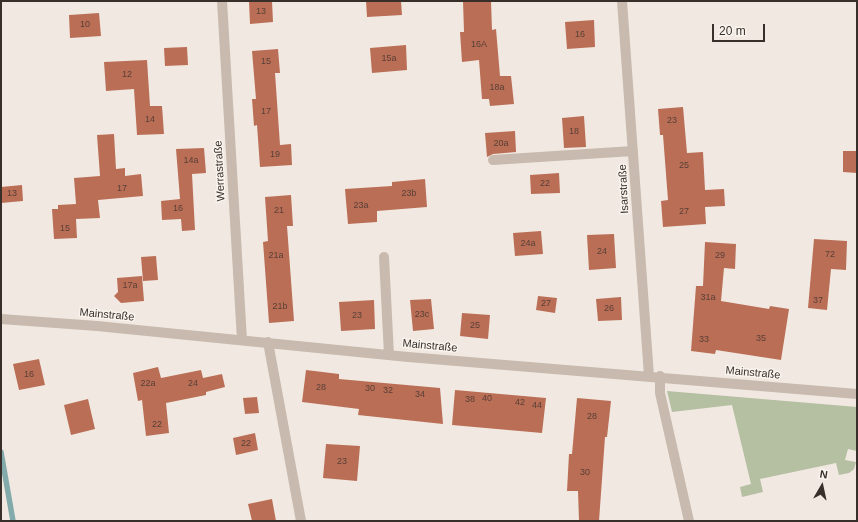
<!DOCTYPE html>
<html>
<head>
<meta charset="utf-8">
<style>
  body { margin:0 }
  #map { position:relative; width:858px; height:522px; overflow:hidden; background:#f1e9e1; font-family:Arial,sans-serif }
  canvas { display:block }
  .frame { position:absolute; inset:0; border:2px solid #382f2b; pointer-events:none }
  .north { position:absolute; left:802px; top:466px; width:40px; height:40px; -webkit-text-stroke:3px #f9f4ed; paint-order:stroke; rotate:9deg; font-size:11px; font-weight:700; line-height:16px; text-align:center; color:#382f2b }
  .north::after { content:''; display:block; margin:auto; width:14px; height:18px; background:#382f2b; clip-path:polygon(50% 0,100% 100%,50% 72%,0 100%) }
  .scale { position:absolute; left:712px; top:24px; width:53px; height:18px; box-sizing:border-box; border:2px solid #382f2b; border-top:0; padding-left:5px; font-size:12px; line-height:14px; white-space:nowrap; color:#382f2b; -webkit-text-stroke:3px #f9f4ed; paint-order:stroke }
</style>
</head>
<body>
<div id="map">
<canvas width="858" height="522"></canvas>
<div class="frame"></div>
<div class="north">N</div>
<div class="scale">20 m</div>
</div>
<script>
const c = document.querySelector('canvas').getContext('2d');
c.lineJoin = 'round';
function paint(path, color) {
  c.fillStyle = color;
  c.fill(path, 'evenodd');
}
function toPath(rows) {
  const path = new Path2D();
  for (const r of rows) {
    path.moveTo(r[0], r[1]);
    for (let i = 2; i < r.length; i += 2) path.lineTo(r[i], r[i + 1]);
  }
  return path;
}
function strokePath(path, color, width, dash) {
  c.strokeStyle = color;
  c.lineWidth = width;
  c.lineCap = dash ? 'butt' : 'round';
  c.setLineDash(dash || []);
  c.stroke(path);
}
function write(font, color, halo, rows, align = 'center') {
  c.font = font + ' Arial,sans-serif';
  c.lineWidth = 3;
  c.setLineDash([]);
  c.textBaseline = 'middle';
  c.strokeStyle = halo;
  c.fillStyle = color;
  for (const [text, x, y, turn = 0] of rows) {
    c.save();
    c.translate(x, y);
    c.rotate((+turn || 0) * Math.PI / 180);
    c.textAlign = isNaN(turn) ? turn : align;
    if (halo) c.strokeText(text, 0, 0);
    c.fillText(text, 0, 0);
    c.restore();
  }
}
const green = toPath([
  [667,391,857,407,857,451,848,449,845,460,856,462,854,469,849,473,839,475,836,463,760,479,763,492,742,497,740,487,751,484,732,405,672,412]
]);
const stream = toPath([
  [1,452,13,521]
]);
const building = toPath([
  [249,1,272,1,273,22,250,24],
  [366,1,401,1,402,15,367,17],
  [463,1,491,1,492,30,496,29,500,76,511,76,514,104,490,106,489,99,482,99,479,60,462,62,460,32,464,32],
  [99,13,101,36,70,38,69,15],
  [594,20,595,47,567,49,565,22],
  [406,45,407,70,372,73,370,48],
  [187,47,188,65,165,66,164,48],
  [278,49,280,73,275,73,280,145,291,144,292,165,260,167,257,125,254,126,252,99,256,99,252,51],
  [147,60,150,106,162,106,164,134,137,135,134,89,106,91,104,62],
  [683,107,687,153,703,152,705,190,724,189,725,206,705,207,706,224,663,227,661,201,668,200,663,135,660,135,658,109],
  [584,116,586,147,564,148,562,118],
  [515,131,516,152,493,154,487,157,485,133],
  [114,134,116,169,125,168,125,176,141,174,143,196,98,200,100,218,76,219,77,238,54,239,52,209,58,209,58,205,76,204,74,178,100,176,97,135],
  [204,148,206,173,192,174,195,230,182,231,181,219,162,220,161,201,180,199,176,149],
  [843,151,857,151,857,173,843,172],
  [559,173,560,193,531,194,530,175],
  [425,179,427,207,377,211,377,222,348,224,345,189,392,186,392,182],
  [22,185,23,201,1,203,1,187],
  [291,195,293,226,287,226,294,321,269,323,263,242,268,241,265,197],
  [541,231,543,254,515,256,513,233],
  [614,234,616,268,589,270,587,235],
  [814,239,847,241,846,270,831,269,827,310,808,308],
  [705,242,736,244,735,269,724,268,721,301,769,309,770,306,789,309,781,360,716,350,715,354,691,351,696,286,703,286],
  [156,256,158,280,143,281,141,257],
  [142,276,144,301,121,303,114,296,118,292,117,278],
  [538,296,557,298,555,313,536,310],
  [621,297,622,320,598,321,596,299],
  [431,299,434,329,413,331,410,300],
  [374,300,375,329,341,331,339,302],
  [462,313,490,315,488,339,460,336],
  [39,359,45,385,19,390,13,364],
  [158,367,161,378,201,370,203,378,222,374,225,387,206,392,206,395,166,403,169,433,146,436,142,400,138,401,133,373],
  [306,370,339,374,339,379,440,388,443,424,358,415,359,409,302,402],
  [455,390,546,398,542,433,452,425],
  [257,397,259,413,245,414,243,398],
  [577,398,611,401,607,437,605,437,599,521,579,521,578,491,567,491,569,454,572,454],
  [88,399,95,429,71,435,64,405],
  [255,433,258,450,236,455,233,438],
  [326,444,360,446,357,481,323,478],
  [272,499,276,521,252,521,248,504]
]);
const minor = toPath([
  [222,1,242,340],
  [622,1,649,376],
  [493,160,633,151],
  [384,257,389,355],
  [1,319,97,326,408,357,857,394],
  [268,342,301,521],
  [660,376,660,393,689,521]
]);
const numberNames = [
  ["13",261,12],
  ["10",85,25],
  ["16",580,35],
  ["16A",479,45],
  ["15a",389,59],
  ["15",266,62],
  ["12",127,75],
  ["18a",497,88],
  ["17",266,112],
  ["14",150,120],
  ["23",672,121],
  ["18",574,132],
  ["20a",501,144],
  ["19",275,155],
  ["14a",191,161],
  ["25",684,166],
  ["22",545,184],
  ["17",122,189],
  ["13",12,194],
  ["23b",409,194],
  ["23a",361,206],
  ["16",178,209],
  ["21",279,211],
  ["27",684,212],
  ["15",65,229],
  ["24a",528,244],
  ["24",602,252],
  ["72",830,255],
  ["21a",276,256],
  ["29",720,256],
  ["17a",130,286],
  ["31a",708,298],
  ["37",818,301],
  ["27",546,304],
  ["21b",280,307],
  ["26",609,309],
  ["23c",422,315],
  ["23",357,316],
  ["25",475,326],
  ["35",761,339],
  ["33",704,340],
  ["16",29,375],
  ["22a",148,384],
  ["24",193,384],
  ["28",321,388],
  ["30",370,389],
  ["32",388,391],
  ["34",420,395],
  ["40",487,399],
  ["38",470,400],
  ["42",520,403],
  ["44",537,406],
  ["28",592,417],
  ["22",157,425],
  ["22",246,444],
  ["23",342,462],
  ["30",585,473]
];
const streetNames = [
  ["Werrastraße",220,171,-93],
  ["Isarstraße",624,189,-93],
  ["Mainstraße",107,315,5],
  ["Mainstraße",430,346,5],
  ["Mainstraße",753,373,5]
];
paint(green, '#b5bfa2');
strokePath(stream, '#83aaab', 5.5);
paint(building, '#ba6e56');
strokePath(minor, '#c8baae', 10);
write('9px', '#583f36', null, numberNames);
write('11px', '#382f2b', '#f9f4ed', streetNames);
</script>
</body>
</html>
